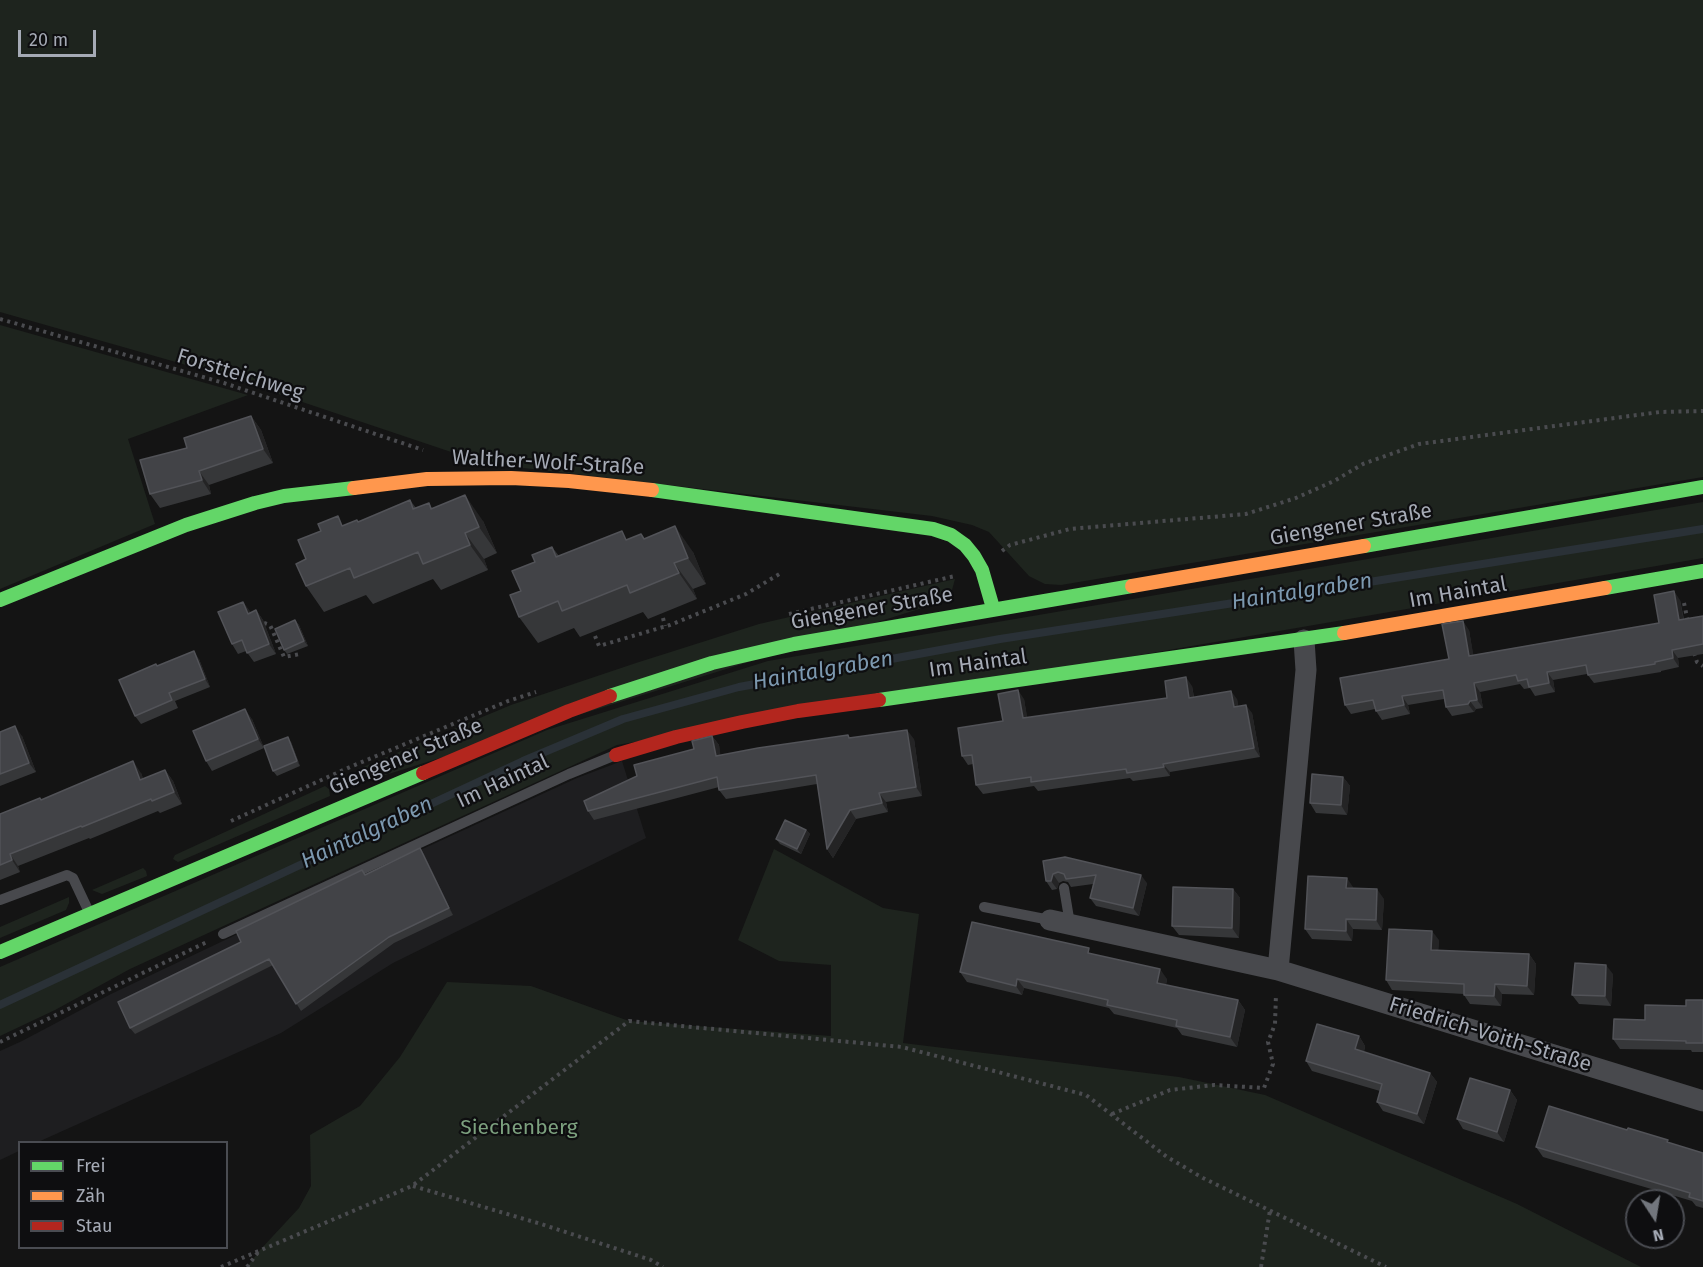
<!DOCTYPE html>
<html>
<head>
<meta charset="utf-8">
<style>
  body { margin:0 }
  #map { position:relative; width:1703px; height:1267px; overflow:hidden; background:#141414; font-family:"Fira Sans",sans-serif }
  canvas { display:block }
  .legend { position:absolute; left:18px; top:1141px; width:210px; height:108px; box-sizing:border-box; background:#0e0e10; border:2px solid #4a4c52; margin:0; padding:8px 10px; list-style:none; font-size:18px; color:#a5aab5 }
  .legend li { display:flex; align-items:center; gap:12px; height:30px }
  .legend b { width:30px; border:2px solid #4a4c52 }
  .north { position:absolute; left:1625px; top:1189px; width:60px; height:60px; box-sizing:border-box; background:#0e0e10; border:2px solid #4a4c52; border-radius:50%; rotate:168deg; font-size:16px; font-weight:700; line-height:24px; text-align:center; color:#a5aab5 }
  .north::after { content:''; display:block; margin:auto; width:21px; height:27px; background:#72767d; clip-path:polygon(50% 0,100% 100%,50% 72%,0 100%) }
  .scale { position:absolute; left:18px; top:30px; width:78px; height:27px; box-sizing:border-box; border:3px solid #a5aab5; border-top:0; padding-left:8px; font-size:18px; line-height:21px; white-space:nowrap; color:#a5aab5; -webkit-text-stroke:4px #0e0e10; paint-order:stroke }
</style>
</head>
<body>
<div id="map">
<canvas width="1703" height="1267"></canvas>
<ul class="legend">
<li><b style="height:8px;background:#63d668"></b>Frei</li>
<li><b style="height:8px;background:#ff974d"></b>Zäh</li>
<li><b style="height:8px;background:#b3261e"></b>Stau</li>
</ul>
<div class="north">N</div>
<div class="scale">20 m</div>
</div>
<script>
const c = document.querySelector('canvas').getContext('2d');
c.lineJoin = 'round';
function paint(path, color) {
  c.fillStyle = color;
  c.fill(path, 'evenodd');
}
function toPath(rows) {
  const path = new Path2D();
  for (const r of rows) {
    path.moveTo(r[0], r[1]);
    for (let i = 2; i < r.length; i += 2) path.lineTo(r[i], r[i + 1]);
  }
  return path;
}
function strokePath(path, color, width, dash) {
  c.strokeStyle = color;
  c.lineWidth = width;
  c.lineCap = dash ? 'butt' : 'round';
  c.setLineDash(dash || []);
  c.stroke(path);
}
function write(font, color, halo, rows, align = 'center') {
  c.font = font + ' "Fira Sans",sans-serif';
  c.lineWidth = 4.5;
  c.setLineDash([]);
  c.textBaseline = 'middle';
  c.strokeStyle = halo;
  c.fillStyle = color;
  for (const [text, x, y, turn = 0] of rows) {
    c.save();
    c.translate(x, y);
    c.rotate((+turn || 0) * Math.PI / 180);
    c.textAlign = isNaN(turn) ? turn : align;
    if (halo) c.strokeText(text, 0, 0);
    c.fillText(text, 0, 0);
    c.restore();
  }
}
const built = toPath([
  [622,761,646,838,393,963,281,1033,38,1142,20,1142,19,1151,0,1160,0,1051,22,1041,111,994,242,932,577,778]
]);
const green = toPath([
  [0,0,1703,0,1703,477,1061,585,1045,584,1029,576,989,532,972,525,932,516,507,466,463,456,225,376,0,312],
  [0,325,248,395,128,439,155,524,0,589],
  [1703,502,1703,558,617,745,130,969,55,1010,0,1036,0,967,547,730,768,661],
  [955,579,952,590,946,596,932,605,379,777,365,781,358,769,511,705,636,663,759,624],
  [325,786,329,789,330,796,178,862,173,859,175,855],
  [774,849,883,908,919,914,903,1043,1179,1077,1265,1095,1517,1204,1641,1267,247,1267,260,1250,299,1208,311,1186,310,1135,360,1106,400,1057,447,982,531,986,629,1021,831,1036,831,965,779,961,738,940],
  [143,868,146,871,147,876,102,894,92,890],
  [69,897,69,903,66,910,0,938,0,927]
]);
const stream = toPath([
  [0,1005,523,761,623,719,739,687,1000,639,1344,586,1703,529]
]);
const path = toPath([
  [0,319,224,383,423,450],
  [1002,551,1010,545,1070,529,1246,514,1296,498,1334,481,1363,464,1419,444,1660,412,1703,411],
  [1684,603,1688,622],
  [789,614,955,576],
  [663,618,665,626],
  [264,623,270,625,284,657,300,654],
  [595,636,599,646,670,625,746,594,781,573],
  [1694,653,1697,662,1703,666],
  [231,821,350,767,508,701,536,692],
  [0,1042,209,941],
  [1112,1114,1170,1090,1214,1085,1264,1088,1273,1064,1268,1042,1275,1024,1276,994],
  [413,1186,541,1224,651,1260,663,1267],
  [221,1267,412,1186,629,1021,902,1047,1086,1095,1167,1157,1203,1178,1386,1267],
  [247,1267,259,1251],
  [1261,1267,1270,1210]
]);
const lane = toPath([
  [1064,888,1070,924],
  [0,900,67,875,73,878,89,912],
  [984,907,1050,920],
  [223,934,569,774,613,756]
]);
const street = toPath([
  [1050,920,1278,970,1703,1101],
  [1278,970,1306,670,1304,640]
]);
const fast = toPath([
  [652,490,933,529,951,535,965,545,974,556,982,570,993,608],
  [1364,546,1703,487],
  [1605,588,1703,571],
  [0,600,186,525,255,503,284,496,354,488],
  [610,696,712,663,794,644,1132,586],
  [879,700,1344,633],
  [0,952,423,773]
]);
const slow = toPath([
  [354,488,427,479,511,478,569,481,652,490],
  [1132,586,1364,546],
  [1344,633,1605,588]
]);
const jam = toPath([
  [616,755,676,737,742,722,798,711,879,700],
  [423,773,569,711,610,696]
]);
const wall = toPath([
  [251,416,261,430,273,463,209,485,211,494,160,508,150,494,187,448],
  [410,500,416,508,429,503,432,508,483,521,497,553,484,559,488,570,441,590,433,579,373,604,366,595,324,612,306,586,306,559,321,531,358,522],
  [641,534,645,539,693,552,706,584,693,589,697,599,648,619,643,612,580,637,574,628,538,643,519,617,521,591,535,562,552,547,559,556,628,539],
  [1680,600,1684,619,1703,616,1703,654,1678,658,1679,667,1661,671,1661,672,1594,683,1587,674,1553,680,1555,692,1535,696,1530,688,1524,689,1520,684,1480,692,1483,708,1476,709,1474,712,1452,716,1446,707,1444,699,1408,705,1410,714,1382,720,1376,711,1375,709,1351,714,1345,705,1449,659,1469,630,1473,655,1659,623],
  [256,610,263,620,276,654,254,662,246,651,238,654,232,644],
  [295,620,299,625,308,646,287,654,284,650],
  [199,659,210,687,175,701,178,708,141,724,135,716,158,666],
  [1192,686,1194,697,1237,699,1238,706,1252,713,1260,757,1170,772,1170,776,1133,781,1130,778,1038,791,1034,786,983,794,976,785,973,764,968,765,962,756,1003,721,1024,699,1027,718,1167,698],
  [252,719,264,748,212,771,206,761],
  [0,732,22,736,36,772,0,786],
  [712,736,719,745,720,755,850,738,914,739,922,796,886,802,888,812,856,819,833,858,827,849,817,784,726,799,719,790,719,787,594,820,588,811,637,776,694,749],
  [291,742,300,766,277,776,273,771],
  [165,770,173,781,182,804,160,813,158,811,90,839,89,838,18,866,20,872,0,880,0,814,141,773,143,779],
  [1343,777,1350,786,1347,815,1316,813,1310,803],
  [806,830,810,834,801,854,780,844,776,839],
  [420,848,424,854,453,915,394,943,301,1011,273,965,135,1034,130,1028,241,942,365,874],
  [1043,861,1147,883,1139,916,1096,906,1090,898,1093,884,1071,887,1068,882,1063,881,1059,883,1057,889,1052,890,1046,881],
  [1353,887,1353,888,1384,899,1382,930,1353,929,1352,941,1312,939,1305,929],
  [1233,889,1240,898,1239,938,1179,935,1172,926],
  [1439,940,1438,950,1529,954,1536,964,1534,995,1502,994,1501,1006,1470,1004,1464,995,1464,994,1392,990,1386,980],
  [1094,955,1167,979,1166,985,1238,1000,1245,1010,1237,1047,1182,1035,1177,1028,1114,1014,1109,1008,1024,988,1022,995,967,982,960,972],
  [1613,974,1611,1006,1579,1004,1572,995],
  [1703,1000,1703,1052,1692,1052,1691,1050,1620,1049,1613,1039,1645,1020],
  [1359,1036,1365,1046,1364,1052,1430,1073,1437,1082,1424,1124,1383,1111,1377,1102,1380,1091,1312,1071,1306,1061],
  [1510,1090,1517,1100,1504,1142,1463,1129,1457,1119],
  [1627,1130,1703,1153,1703,1208,1696,1206,1692,1201,1543,1157,1536,1147]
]);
const shadedWall = toPath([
  [251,416,261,430,273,463,263,449],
  [199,471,209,485,211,494,202,480],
  [465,495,483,521,497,553,479,527],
  [675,526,693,552,706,584,688,558],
  [465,533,484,559,488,570,470,545],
  [674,563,693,589,697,599,679,573],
  [1674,591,1680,600,1685,628,1679,620],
  [243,602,250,611,255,623,248,614],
  [256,610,263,620,276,654,269,644],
  [295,620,299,625,308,646,304,641],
  [1463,621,1469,630,1475,664,1469,656],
  [1672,650,1678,658,1679,667,1673,658],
  [194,651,199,659,210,687,205,679],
  [1547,672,1553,680,1555,692,1549,683],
  [1186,677,1192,686,1195,706,1189,698],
  [1474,683,1480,692,1483,708,1477,700],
  [1018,690,1024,699,1029,727,1023,718],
  [1231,691,1237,699,1240,716,1234,707],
  [1402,696,1408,705,1410,714,1404,705],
  [1470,701,1476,709,1474,712,1468,704],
  [1246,705,1252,713,1260,757,1254,748],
  [245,709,252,719,264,748,258,739],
  [15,726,22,736,36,772,29,763],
  [907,730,914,739,922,796,916,787],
  [712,736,719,745,722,765,716,756],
  [288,737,291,742,300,766,297,761],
  [133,761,141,773,149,791,140,780],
  [1163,764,1170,772,1170,776,1164,767],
  [165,770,173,781,182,804,174,792],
  [1343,777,1350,786,1347,815,1341,805],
  [879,793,886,802,888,812,882,803],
  [850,810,856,819,833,858,827,849],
  [806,830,810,834,801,854,797,849],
  [420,848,424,854,453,915,449,908],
  [10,854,18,866,20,872,12,860],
  [1053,874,1059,883,1057,889,1051,881],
  [1141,875,1147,883,1139,916,1133,908],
  [1347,878,1353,887,1353,898,1346,888],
  [1233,889,1240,898,1239,938,1232,928],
  [1377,889,1384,899,1382,930,1376,920],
  [1346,919,1353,929,1352,941,1346,931],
  [1432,931,1439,940,1438,960,1431,950],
  [1529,954,1536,964,1534,995,1527,986],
  [1606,965,1613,974,1611,1006,1605,996],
  [1160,969,1167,979,1164,992,1157,983],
  [1017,979,1024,988,1022,995,1016,986],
  [1495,984,1502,994,1501,1006,1494,996],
  [1238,1000,1245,1010,1237,1047,1230,1037],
  [1359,1036,1365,1046,1362,1058,1355,1049],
  [1430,1073,1437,1082,1424,1124,1417,1114],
  [1510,1090,1517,1100,1504,1142,1497,1132]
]);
const building = toPath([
  [251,416,263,449,199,471,202,480,150,494,140,460,187,448,184,438,251,416],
  [465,495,479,527,465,533,470,545,423,564,418,552,354,578,350,568,306,586,296,564,306,559,298,540,321,531,318,524,338,516,342,526,357,520,358,522,410,500,413,509,429,503,431,509,465,495],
  [675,526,688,558,674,563,679,573,630,593,627,585,562,611,558,601,519,617,510,595,521,591,512,571,535,562,532,555,552,547,556,557,622,531,626,540,641,534,644,539,675,526],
  [1674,591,1679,620,1703,616,1703,644,1672,650,1673,658,1655,662,1655,664,1588,675,1586,665,1547,672,1549,683,1529,687,1527,679,1518,681,1516,675,1474,683,1477,700,1470,701,1468,704,1446,707,1443,690,1402,696,1404,705,1376,711,1373,700,1345,705,1340,678,1449,659,1442,624,1463,621,1469,656,1659,623,1654,595,1674,591],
  [243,602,248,614,256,610,269,644,247,653,242,640,232,644,218,612,243,602],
  [295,620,304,641,284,650,275,629,295,620],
  [194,651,205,679,169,693,172,700,135,716,119,680,156,664,157,666,194,651],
  [1186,677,1189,698,1231,691,1234,707,1246,705,1254,748,1163,764,1164,767,1127,773,1126,769,1031,782,1031,777,976,785,972,755,962,756,958,728,1003,721,998,694,1018,690,1023,718,1167,698,1165,681,1186,677],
  [245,709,258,739,206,761,193,731,245,709],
  [15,726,29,763,0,774,0,732,15,726],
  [907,730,916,787,879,793,882,803,850,810,827,849,816,775,719,790,717,777,588,811,584,801,637,776,634,765,694,749,692,741,712,736,716,756,758,748,848,735,849,738,907,730],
  [288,737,297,761,273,771,264,746,288,737],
  [133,761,140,780,165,770,174,792,152,801,151,799,82,827,81,826,10,854,12,860,0,865,0,814,40,798,41,800,133,761],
  [1312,774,1343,777,1341,805,1310,803,1312,774],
  [785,820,806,830,797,849,776,839,785,820],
  [420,848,449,908,389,937,296,1004,269,959,130,1028,118,1002,241,942,236,931,362,870,365,875,420,848],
  [1065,857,1141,875,1133,908,1090,898,1096,875,1066,879,1064,874,1058,872,1053,874,1051,881,1046,881,1043,861,1065,857],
  [1308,876,1347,878,1346,888,1377,889,1376,920,1346,919,1346,931,1305,929,1308,876],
  [1173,887,1233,889,1232,928,1172,926,1173,887],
  [972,922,1089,948,1088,953,1160,969,1157,983,1238,1000,1230,1037,1176,1026,1177,1020,1107,1005,1108,1000,1017,979,1016,986,960,972,972,922],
  [1389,929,1432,931,1431,950,1529,954,1527,986,1495,984,1494,996,1464,995,1464,984,1386,980,1389,929],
  [1575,963,1606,965,1605,996,1572,995,1575,963],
  [1686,1000,1703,1000,1703,1043,1686,1043,1686,1041,1613,1039,1614,1019,1645,1020,1645,1005,1686,1006,1686,1000],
  [1317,1024,1359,1036,1355,1049,1430,1073,1417,1114,1377,1102,1382,1084,1306,1061,1317,1024],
  [1470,1078,1510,1090,1497,1132,1457,1119,1470,1078],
  [1549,1106,1627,1130,1628,1128,1668,1140,1667,1142,1703,1153,1703,1201,1689,1197,1690,1193,1536,1147,1549,1106]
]);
const streetNames = [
  ["Forstteichweg",240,375,17],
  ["Walther-Wolf-Straße",548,463,3],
  ["Giengener Straße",1351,525,-10],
  ["Im Haintal",1458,593,-10],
  ["Giengener Straße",872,609,-10],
  ["Im Haintal",978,664,-8],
  ["Giengener Straße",406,757,-23],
  ["Im Haintal",503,782,-25],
  ["Friedrich-Voith-Straße",1490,1035,17]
];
const parkNames = [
  ["Siechenberg",519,1128]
];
const waterNames = [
  ["Haintalgraben",1302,592,-9],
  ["Haintalgraben",823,671,-10],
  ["Haintalgraben",367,833,-25]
];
paint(built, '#1e1e20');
paint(green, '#1e241e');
strokePath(stream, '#2a3137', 8);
strokePath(path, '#4a4b4f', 4, [3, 4.5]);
strokePath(lane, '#48494d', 10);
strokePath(street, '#48494d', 21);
strokePath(fast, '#63d668', 14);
strokePath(slow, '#ff974d', 14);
strokePath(jam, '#b3261e', 14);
paint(wall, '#363739');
paint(shadedWall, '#242425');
paint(building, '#424347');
strokePath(building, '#525358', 1.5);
write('21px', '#a5aab5', '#0e0e10', streetNames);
write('21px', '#7ca07e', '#0e0e10', parkNames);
write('italic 22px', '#7c98af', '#0e0e10', waterNames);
</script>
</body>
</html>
